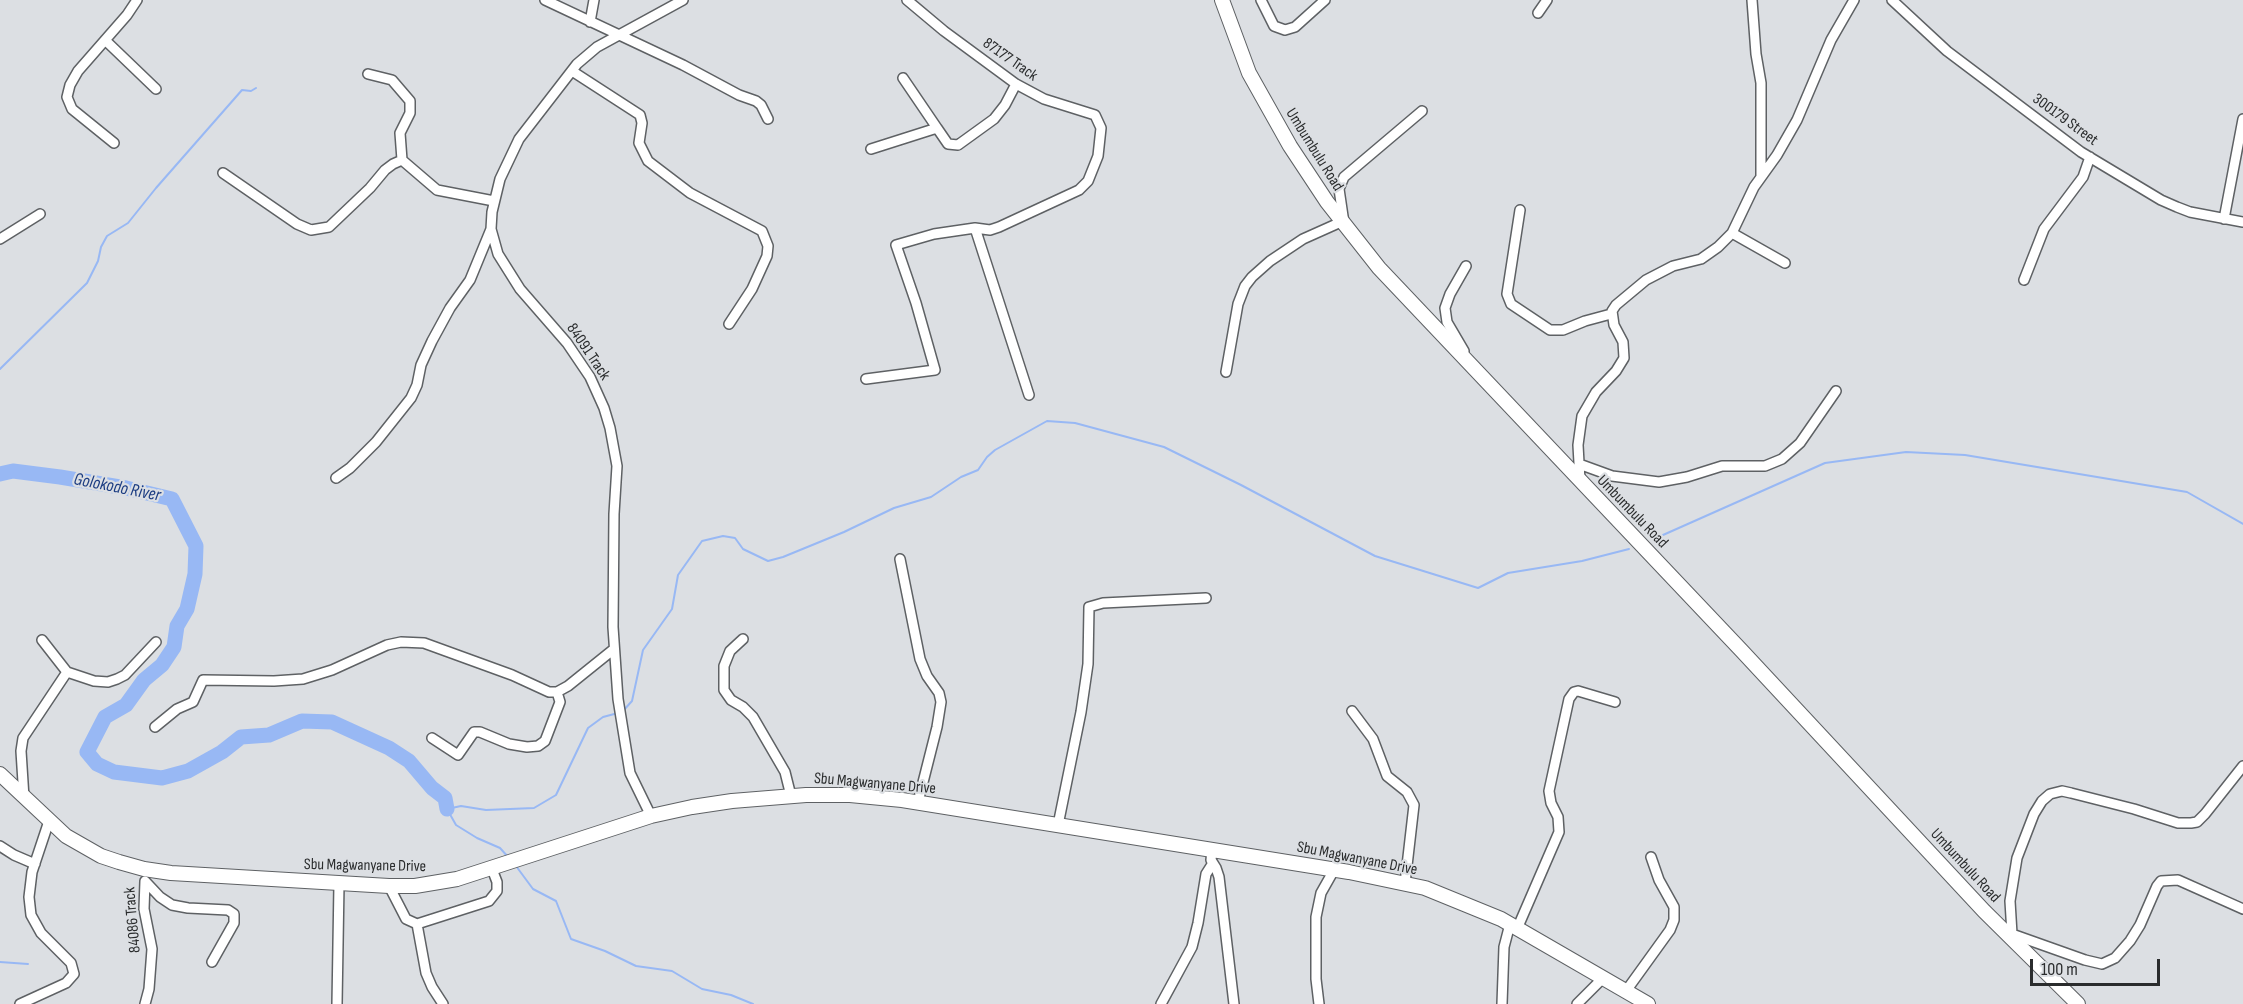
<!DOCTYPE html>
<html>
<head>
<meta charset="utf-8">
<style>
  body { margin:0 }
  #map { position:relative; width:2243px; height:1004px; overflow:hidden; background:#dcdfe3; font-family:"Sofia Sans Condensed",sans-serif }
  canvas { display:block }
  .scale { position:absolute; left:2030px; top:959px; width:130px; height:27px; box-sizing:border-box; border:3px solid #2a2c2d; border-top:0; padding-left:8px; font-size:18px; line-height:21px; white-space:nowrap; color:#2a2c2d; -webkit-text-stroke:4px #dcdfe3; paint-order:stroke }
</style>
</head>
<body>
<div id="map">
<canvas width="2243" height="1004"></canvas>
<div class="scale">100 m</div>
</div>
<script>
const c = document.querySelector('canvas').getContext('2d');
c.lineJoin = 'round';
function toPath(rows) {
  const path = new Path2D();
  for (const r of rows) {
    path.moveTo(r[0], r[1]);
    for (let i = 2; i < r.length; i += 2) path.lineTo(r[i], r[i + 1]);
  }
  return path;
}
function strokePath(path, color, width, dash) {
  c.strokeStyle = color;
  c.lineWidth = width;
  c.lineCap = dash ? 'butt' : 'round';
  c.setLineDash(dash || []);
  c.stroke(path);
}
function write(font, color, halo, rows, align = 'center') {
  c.font = font + ' "Sofia Sans Condensed",sans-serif';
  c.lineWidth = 4.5;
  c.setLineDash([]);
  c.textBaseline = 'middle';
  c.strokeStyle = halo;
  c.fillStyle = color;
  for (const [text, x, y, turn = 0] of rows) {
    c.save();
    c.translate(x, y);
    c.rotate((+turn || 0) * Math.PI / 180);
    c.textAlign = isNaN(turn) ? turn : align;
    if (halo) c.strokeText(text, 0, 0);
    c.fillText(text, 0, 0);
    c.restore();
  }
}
const stream = toPath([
  [0,369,87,283,98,261,101,247,107,236,128,223,156,188,242,90,251,91,256,88],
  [1663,535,1825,463,1906,452,1965,455,2187,492,2243,524],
  [623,711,632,701,643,650,672,609,678,575,702,541,723,536,735,538,743,549,768,561,783,557,844,532,894,508,931,497,961,477,978,470,987,457,995,450,1047,421,1075,423,1164,447,1241,485,1375,556,1478,588,1508,573,1582,561,1629,549],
  [509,858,500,848,477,838,456,825,447,809,461,806,486,810,534,808,556,795,588,728,603,717,618,713],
  [516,866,533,889,556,901,571,939,605,951,636,966,672,971,702,989,731,995,753,1004],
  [0,962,28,964]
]);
const river = toPath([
  [0,474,13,471,60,477,126,488,172,499,196,546,195,574,187,609,177,626,174,647,162,665,144,680,126,705,105,717,87,752,97,764,114,772,162,778,188,771,222,752,241,737,269,735,302,721,332,722,389,748,409,761,432,788,445,798,447,809]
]);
const minor = toPath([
  [545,0,683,65,739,95,756,101,761,105,768,119],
  [1261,0,1274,26,1285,30,1295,27,1325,0],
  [1752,0,1756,54,1761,83,1761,176],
  [1892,0,1947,51,2081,152,2161,200,2177,207,2190,212,2243,222],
  [1538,13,1547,0],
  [590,22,594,0],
  [105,40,156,89],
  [572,71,640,115,642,123,639,143,648,161,690,193,762,231,768,246,767,256,752,289,729,324],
  [368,74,392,80,410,101,410,113,400,133,402,160],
  [903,78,937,128],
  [114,143,72,109,67,97,70,85,78,71,127,15,137,0],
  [871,149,937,128,948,144,958,145,994,119,1005,105,1016,84],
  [223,173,297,224,311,230,329,227,370,188,385,170,393,164,402,160,437,190,494,201],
  [1520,210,1507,294,1511,304,1550,330,1563,330,1585,321,1611,314],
  [2224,219,2243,119],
  [1344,223,1339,189,1344,177,1422,111],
  [975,228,1029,395],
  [1732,233,1785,263],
  [0,239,40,214],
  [2024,280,2044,229,2083,177,2090,157],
  [1464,351,1447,322,1445,308,1450,294,1466,266],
  [1226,372,1238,304,1245,286,1252,277,1270,261,1303,239,1341,222],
  [866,379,935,370,916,303,896,245,934,234,975,228,990,230,999,227,1079,190,1088,181,1098,156,1101,128,1095,115,1044,99,1016,84,944,31,907,0],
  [1579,464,1612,476,1659,482,1687,477,1722,466,1765,466,1782,459,1800,443,1836,391],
  [336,478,350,468,376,442,411,398,417,385,421,365,432,341,450,308,470,280,491,229],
  [1580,481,1578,445,1582,416,1596,392,1616,371,1624,358,1623,342,1614,325,1612,311,1616,305,1646,280,1673,266,1701,259,1718,247,1732,233,1754,187,1777,155,1797,120,1831,40,1854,0],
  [900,559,920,659,927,676,939,693,941,702,937,727,918,802],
  [743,639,730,651,724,666,724,690,731,700,743,707,753,717,785,772,791,796],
  [67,672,94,681,108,682,117,679,125,675,156,642],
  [1352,711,1373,739,1387,776,1407,792,1414,805,1405,883],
  [155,727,177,709,193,702,203,680,274,681,303,679,332,670,387,645,401,642,424,643,512,675,549,692,557,692,568,686,614,649],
  [432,738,458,755,474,732,480,732,509,744,527,747,538,746,545,741,560,702,557,692],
  [24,798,21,751,23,738,67,672,42,640],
  [651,816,630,773,618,699,613,627,614,514,617,466,610,428,604,408,590,377,567,343,520,289,498,254,491,229,492,212,500,179,519,139,577,64,597,47,683,0],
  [1058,825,1081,712,1088,664,1089,607,1103,603,1206,598],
  [0,846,14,855,35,864],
  [1212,850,1211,860,1216,868,1219,877,1234,1004],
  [145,881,160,897,172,905,188,908,228,910,234,914,234,923,212,962],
  [145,881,144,909,152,949,149,989,145,1004],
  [389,886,406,919,417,924,426,973,432,987,443,1004],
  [417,924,489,901,497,891,497,882,492,869],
  [1517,929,1559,832,1558,817,1551,803,1549,791,1569,699,1574,692,1578,691,1615,702],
  [2009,933,2085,960,2102,964,2115,958,2130,941,2140,925,2157,886,2161,881,2178,880,2243,909],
  [2012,934,2010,901,2017,858,2034,814,2042,801,2050,794,2062,791,2071,793,2134,809,2178,823,2191,823,2197,822,2205,814,2243,766],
  [1626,991,1670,930,1674,920,1674,907,1659,880,1651,857],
  [20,1004,66,983,74,974,71,963,41,933,31,915,29,897,32,872,49,821],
  [337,1004,339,884],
  [1161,1004,1192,947,1198,923,1206,874,1213,863],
  [1319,1004,1316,979,1316,917,1321,893,1334,870],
  [1502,1004,1504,947,1510,924],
  [1577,1004,1603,978]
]);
const secondary = toPath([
  [1222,0,1249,73,1290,146,1327,202,1379,268,1741,650,1984,911,2078,1004],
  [0,774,66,836,101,856,119,862,144,869,171,873,389,886,415,886,457,879,651,816,692,807,732,801,806,795,850,795,902,800,1349,872,1425,888,1501,919,1648,1004]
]);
const streetNames = [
  ["87177 Track",1010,60,35],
  ["300179 Street",2065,120,36],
  ["Umbumbulu Road",1314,150,58],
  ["84091 Track",588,352,56],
  ["Umbumbulu Road",1632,512,46],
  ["Sbu Magwanyane Drive",875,784,5],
  ["Sbu Magwanyane Drive",1357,859,11],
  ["Sbu Magwanyane Drive",365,866,1],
  ["Umbumbulu Road",1965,866,47],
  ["84086 Track",133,920,-95]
];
const waterNames = [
  ["Golokodo River",117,488,11]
];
strokePath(stream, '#98b8f4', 2);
strokePath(river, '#98b8f4', 15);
strokePath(minor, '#5e6164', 12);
strokePath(secondary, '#5e6164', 16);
strokePath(minor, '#fff', 9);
strokePath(secondary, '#fff', 14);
write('16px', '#2a2c2d', '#dcdfe3', streetNames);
write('italic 18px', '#1c3d82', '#dcdfe3', waterNames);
</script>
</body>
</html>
